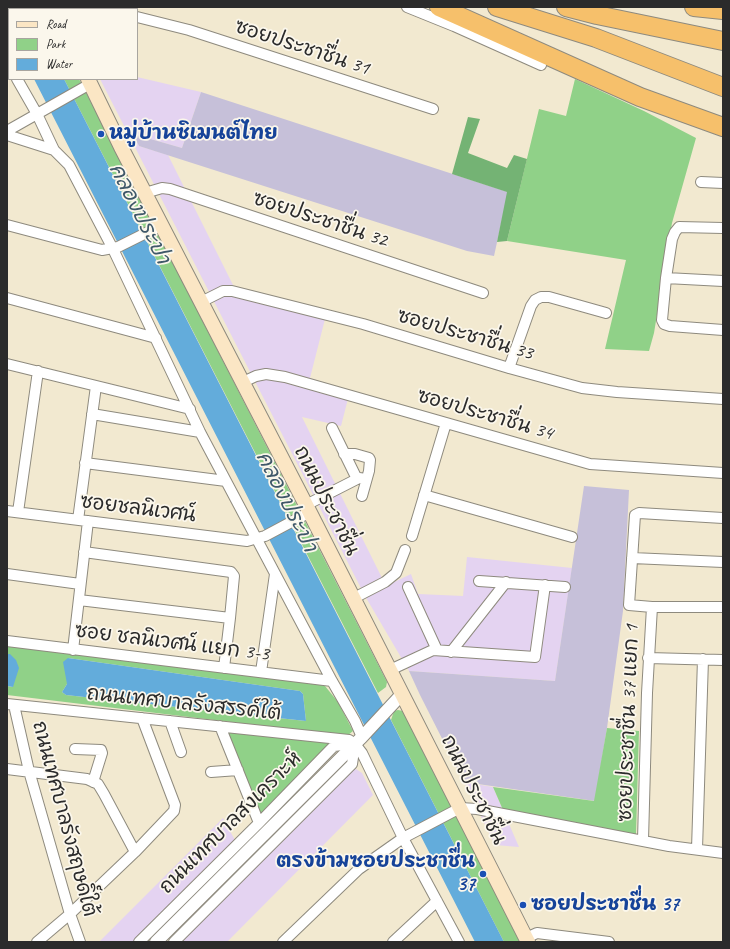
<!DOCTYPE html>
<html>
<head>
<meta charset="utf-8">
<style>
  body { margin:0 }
  #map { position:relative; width:730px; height:949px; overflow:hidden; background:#f2e9d0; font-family:Caveat,sans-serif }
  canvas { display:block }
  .frame { position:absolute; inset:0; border:8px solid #2b2b2b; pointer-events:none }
  .legend { position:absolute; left:8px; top:8px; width:130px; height:72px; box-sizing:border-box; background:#fbf7ec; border:1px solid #a8a59f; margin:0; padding:5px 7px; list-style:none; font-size:12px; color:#2b2b2b }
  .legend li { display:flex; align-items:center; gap:8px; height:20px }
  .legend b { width:20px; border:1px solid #a8a59f }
</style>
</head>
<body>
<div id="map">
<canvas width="730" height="949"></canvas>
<div class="frame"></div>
<ul class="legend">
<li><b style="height:5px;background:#fbe6c4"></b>Road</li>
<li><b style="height:11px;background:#90d188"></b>Park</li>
<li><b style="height:11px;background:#63acdb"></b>Water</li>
</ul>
</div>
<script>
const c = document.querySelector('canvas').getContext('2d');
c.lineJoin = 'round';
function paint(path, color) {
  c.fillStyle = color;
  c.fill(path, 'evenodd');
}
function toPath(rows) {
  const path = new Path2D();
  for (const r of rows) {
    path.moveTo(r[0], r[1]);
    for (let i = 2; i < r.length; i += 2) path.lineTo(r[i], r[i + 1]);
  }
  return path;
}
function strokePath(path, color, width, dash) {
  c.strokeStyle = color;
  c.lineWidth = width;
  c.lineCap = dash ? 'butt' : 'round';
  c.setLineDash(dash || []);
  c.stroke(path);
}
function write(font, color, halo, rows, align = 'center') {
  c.font = font + ' Caveat,"Playpen Sans Thai",sans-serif';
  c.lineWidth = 3.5;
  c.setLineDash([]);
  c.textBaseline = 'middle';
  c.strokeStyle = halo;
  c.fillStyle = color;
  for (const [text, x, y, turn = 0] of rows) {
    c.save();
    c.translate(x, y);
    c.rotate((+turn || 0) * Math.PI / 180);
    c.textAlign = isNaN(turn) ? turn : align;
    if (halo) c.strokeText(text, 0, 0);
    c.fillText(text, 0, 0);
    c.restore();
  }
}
const built = toPath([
  [137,77,201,92,182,148,133,134,139,146,168,155,238,295,325,319,310,378,350,391,341,426,302,417,386,586,411,574,418,594,463,596,467,557,572,568,555,681,409,671,365,596,100,79,137,79],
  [356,769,362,773,373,795,227,942,178,942,352,770],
  [464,782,493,787,519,847,495,845],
  [223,818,237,844,135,942,99,942]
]);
const industrial = toPath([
  [201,92,508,192,494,256,467,251,139,146,133,134,182,148],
  [584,486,629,490,623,611,607,728,595,801,464,782,420,695,409,671,555,681]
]);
const green = toPath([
  [64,79,79,79,387,682,386,687,378,693],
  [575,79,644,111,696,138,672,223,654,333,649,351,605,349,626,260,507,241,539,109,566,116],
  [7,643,306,680,325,686,338,702,353,731,347,736,7,695,7,686,13,687,10,655,7,654],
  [68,658,300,691,303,694,306,721,66,695,62,692,67,684],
  [398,710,403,711,520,942,504,942,391,720,394,711],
  [607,728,639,731,636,834,633,836,503,810,493,787,594,801],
  [223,729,333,741,260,816]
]);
const forest = toPath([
  [468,117,480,119,468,153,507,168,514,155,527,159,507,241,497,242,507,192,452,174]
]);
const water = toPath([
  [7,7,27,7,28,9,9,9,9,30,7,26],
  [34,79,64,79,504,942,475,942],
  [7,654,10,654,16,660,19,668,13,687,7,686],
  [68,658,300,691,303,694,306,721,66,695,62,692,67,684,63,662]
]);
const minor = toPath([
  [100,7,107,9],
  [407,7,454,26,541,65],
  [137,17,189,30,433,109],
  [7,61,9,65],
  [17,79,37,114,54,150],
  [7,131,90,84],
  [7,135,54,150,69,165,113,249,200,432,332,681,355,721,362,737],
  [701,182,723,183],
  [145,193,162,188,170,189,483,293],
  [7,225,102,250,118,247,162,225],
  [723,228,679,227,675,232,672,239,666,278,662,320,664,324,670,326,723,330],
  [666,278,723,281],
  [7,298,156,338],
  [201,302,223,291,232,291,363,324,509,368,582,388,617,392,723,399],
  [7,364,190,409],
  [509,368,531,306,535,300,541,297,549,297,606,313],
  [243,382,256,376,266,374,285,377,590,464,723,473],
  [92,414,200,432],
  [332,428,357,479],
  [344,454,355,454,369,458,370,460,369,471,362,496],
  [85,463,226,481],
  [424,495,572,537],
  [306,505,359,478,366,479],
  [7,511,247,541,265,536,310,512],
  [18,512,38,371],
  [723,518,639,513,635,515,629,605,652,607,723,607],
  [78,520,96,386],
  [412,536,446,423],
  [84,552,231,572,234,576,230,618,224,668],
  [632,558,723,562],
  [7,574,80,584],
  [479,581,565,587],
  [408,587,437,650],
  [354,598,385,582,396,573,405,550],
  [79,600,230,618],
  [7,641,332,681],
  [73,650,88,521],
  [451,652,506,582],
  [648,658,723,660],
  [390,670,433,650,535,657,545,585],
  [261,672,275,574],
  [7,704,349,740,355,744,362,753,403,838,459,942],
  [14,705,29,771,70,914,80,942],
  [170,721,181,752],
  [220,726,259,823],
  [75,749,101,750,102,753,93,782],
  [7,769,87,779,98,784,104,794,135,852],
  [211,772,238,770],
  [643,840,647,693,652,607],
  [697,849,703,659],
  [526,938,537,933,609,942],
  [37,942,70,914,135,852,174,811,175,805,142,718],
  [139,942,259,823,330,750,334,746,351,744],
  [174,942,352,764,355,744],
  [283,942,359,869,403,838,460,808,477,809,669,846,723,853],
  [393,942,437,901]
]);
const tertiary = toPath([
  [156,942,362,737,402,694]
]);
const secondary = toPath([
  [53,7,54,9],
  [88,79,121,147,306,505,528,942]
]);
const motorway = toPath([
  [439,7,640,97,723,127],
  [497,7,596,38,723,87],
  [566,7,597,15,723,41],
  [694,7,723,10]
]);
const markers = [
  [101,134,4,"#1a4fb4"],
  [483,874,4,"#1a4fb4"],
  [523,905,4,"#1a4fb4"]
];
const streetNames = [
  ["ซอยประชาชื่น 31",302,48,18],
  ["ซอยประชาชื่น 32",320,220,18],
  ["ซอยประชาชื่น 33",465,335,16],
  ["ซอยประชาชื่น 34",485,415,16],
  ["ถนนประชาชื่น",326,501,63],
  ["ซอยชลนิเวศน์",138,509,7],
  ["ซอย ชลนิเวศน์ แยก 3-3",172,643,7],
  ["ถนนเทศบาลรังสรรค์ใต้",184,704,6],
  ["ซอยประชาชื่น 37 แยก 1",629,723,-88],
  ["ถนนประชาชื่น",473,790,63],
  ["ถนนเทศบาลรังสฤษดิ์ใต้",64,819,75],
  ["ถนนเทศบาลสงเคราะห์",231,823,-45]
];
const transitNames = [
  ["หมู่บ้านซิเมนต์ไทย",109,134],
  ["ตรงข้ามซอยประชาชื่น",475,862,"right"],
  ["37",475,885,"right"],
  ["ซอยประชาชื่น 37",531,905]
];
const waterNames = [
  ["คลองประปา",139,214,63],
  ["คลองประปา",286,502,63]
];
paint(built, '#e4d3f1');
paint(industrial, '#c6c0d9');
paint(green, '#90d188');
paint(forest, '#74b374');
paint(water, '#63acdb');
strokePath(minor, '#8e8a7e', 12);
strokePath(tertiary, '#8e8a7e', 14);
strokePath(secondary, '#8e8a7e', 16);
strokePath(motorway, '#8e8a7e', 20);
strokePath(minor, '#fff', 10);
strokePath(tertiary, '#fff', 12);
strokePath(secondary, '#fbe6c4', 14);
strokePath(motorway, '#f6c06b', 18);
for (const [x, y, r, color] of markers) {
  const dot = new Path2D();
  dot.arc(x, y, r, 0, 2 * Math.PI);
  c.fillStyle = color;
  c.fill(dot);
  strokePath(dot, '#fbf7ec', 1.5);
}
write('20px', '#2b2b2b', '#fbf7ec', streetNames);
write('bold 20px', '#164399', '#fbf7ec', transitNames, 'left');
write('italic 21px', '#3f5869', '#fbf7ec', waterNames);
</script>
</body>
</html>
